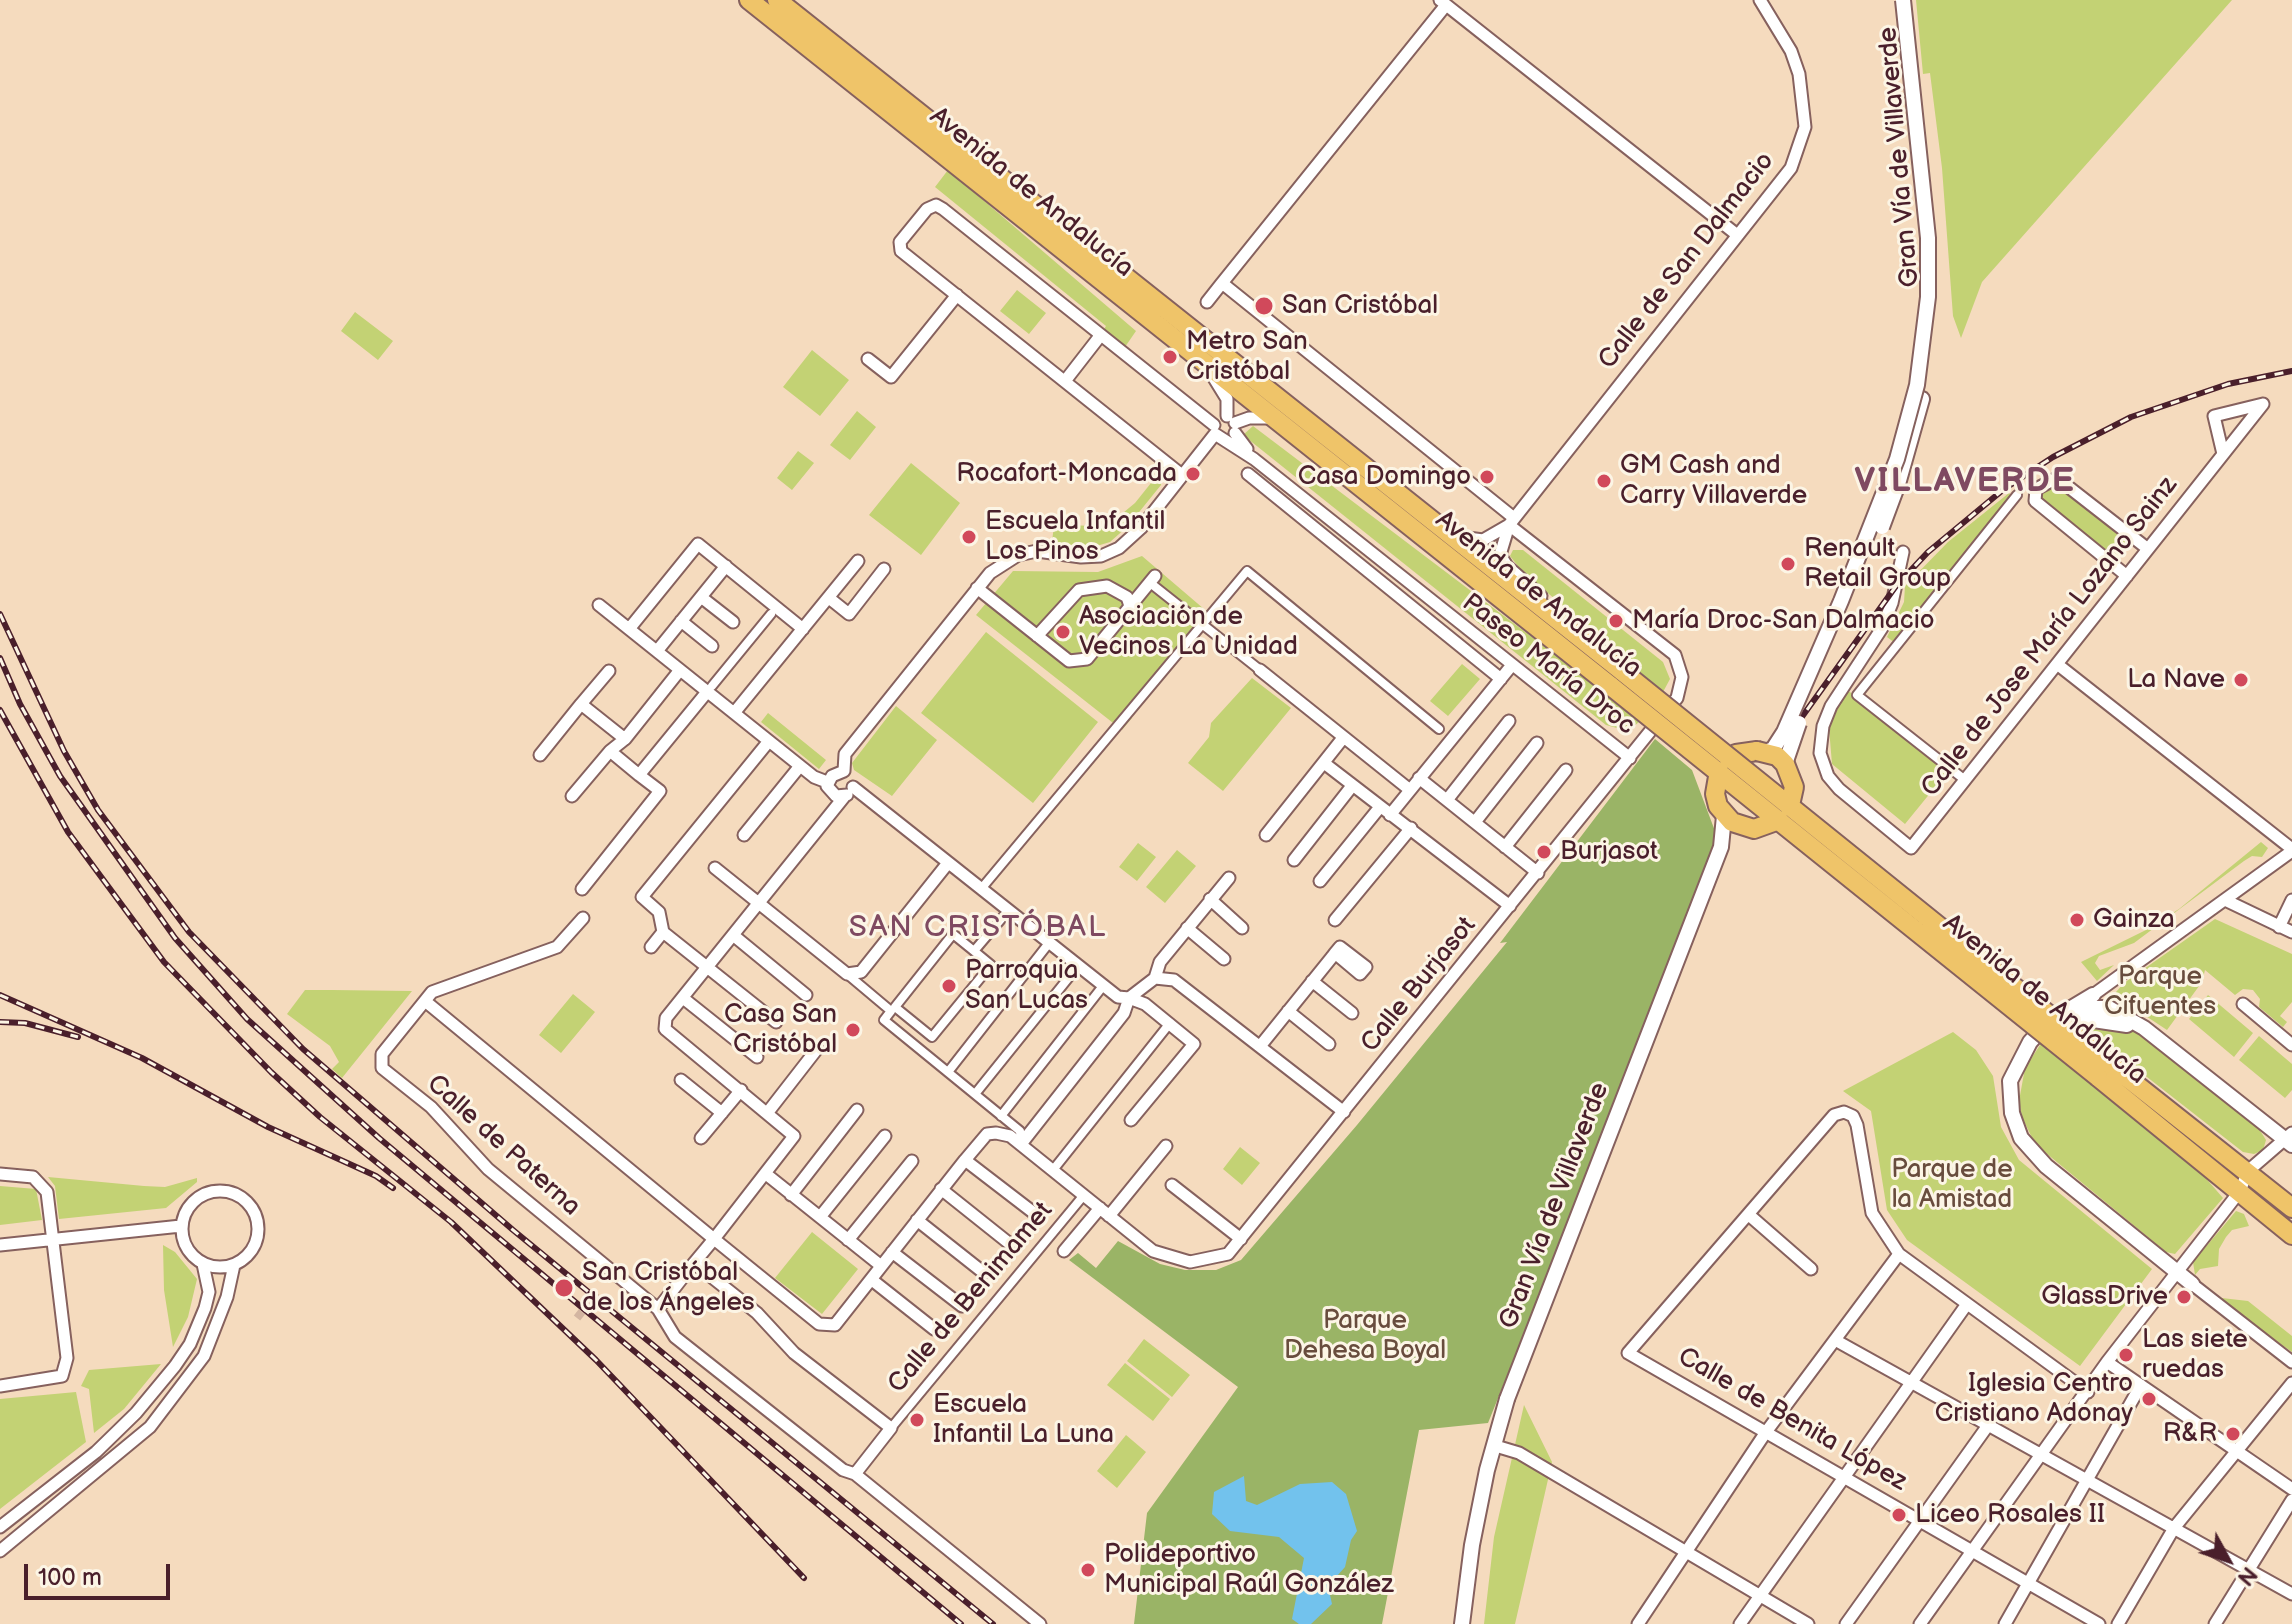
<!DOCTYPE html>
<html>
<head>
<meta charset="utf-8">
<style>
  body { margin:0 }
  #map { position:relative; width:2292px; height:1624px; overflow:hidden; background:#f5dbbe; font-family:"Balsamiq Sans",sans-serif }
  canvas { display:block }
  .north { position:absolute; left:2188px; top:1520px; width:80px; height:80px; -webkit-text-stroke:6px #fcf5e5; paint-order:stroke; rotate:130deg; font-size:22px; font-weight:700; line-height:32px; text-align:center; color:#4a1f2b }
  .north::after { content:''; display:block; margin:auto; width:28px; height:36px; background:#4a1f2b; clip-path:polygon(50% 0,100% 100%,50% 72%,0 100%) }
  .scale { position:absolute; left:24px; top:1564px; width:146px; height:36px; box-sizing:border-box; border:4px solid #4a1f2b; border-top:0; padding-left:10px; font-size:24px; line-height:28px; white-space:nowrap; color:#4a1f2b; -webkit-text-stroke:6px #fcf5e5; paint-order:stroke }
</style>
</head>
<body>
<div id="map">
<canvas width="2292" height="1624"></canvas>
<div class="north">N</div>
<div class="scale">100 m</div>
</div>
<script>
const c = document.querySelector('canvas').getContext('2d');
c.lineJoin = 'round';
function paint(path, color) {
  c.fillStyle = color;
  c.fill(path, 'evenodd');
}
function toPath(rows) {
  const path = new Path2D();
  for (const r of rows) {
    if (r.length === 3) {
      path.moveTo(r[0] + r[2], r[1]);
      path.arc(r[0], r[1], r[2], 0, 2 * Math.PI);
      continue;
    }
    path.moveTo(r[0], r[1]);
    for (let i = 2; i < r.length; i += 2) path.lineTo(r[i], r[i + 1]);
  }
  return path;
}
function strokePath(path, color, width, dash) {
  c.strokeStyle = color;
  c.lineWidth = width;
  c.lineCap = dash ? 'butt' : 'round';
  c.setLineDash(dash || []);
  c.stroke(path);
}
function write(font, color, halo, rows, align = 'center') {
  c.font = font + ' "Balsamiq Sans",sans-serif';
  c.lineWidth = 6;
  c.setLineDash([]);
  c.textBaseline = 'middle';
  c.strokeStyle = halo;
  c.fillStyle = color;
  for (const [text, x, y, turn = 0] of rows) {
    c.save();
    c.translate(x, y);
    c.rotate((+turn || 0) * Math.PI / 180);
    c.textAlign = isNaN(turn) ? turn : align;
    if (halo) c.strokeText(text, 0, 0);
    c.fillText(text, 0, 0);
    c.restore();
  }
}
const green = toPath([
  [1916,0,2232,0,1982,282,1961,338,1953,316,1942,168,1930,73,1923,74],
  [948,170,1136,331,1125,347,1103,331,1106,326,935,187],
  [1017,290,1046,313,1029,334,1000,311],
  [355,312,393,341,378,360,341,331],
  [812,350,849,380,820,416,783,387],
  [857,411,876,427,850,460,830,445],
  [1253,426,1582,675,1639,722,1628,731,1606,725,1243,435],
  [798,451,814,463,792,490,777,478],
  [911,463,960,503,921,555,869,515],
  [1163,468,1161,485,1127,527,1110,542,1090,548,1052,542,1054,525,1103,526,1112,522,1135,503],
  [2055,480,2133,540,2115,563,2039,502,2038,490],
  [2009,493,2012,496,1895,643,1887,637,1904,602,1905,586,1948,542],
  [1513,550,1523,550,1663,662,1670,679,1663,692,1521,570,1510,556],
  [1142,556,1211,615,1126,713,1132,718,1122,730,976,615,1013,571,1098,572],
  [986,632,1098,722,1033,803,921,713],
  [1462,664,1480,679,1448,716,1430,701],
  [1252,678,1291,708,1223,791,1188,763,1209,737,1211,723],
  [1846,689,1949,770,1905,824,1832,764,1829,728],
  [896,706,937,740,892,796,854,770,852,763],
  [768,713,826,760,819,769,761,722],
  [2261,842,2268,848,2262,857,2252,856,2244,861,2134,943,2099,956,2095,963,2100,970,2114,965,2097,981,2081,962,2146,930,2179,909],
  [1138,843,1156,857,1137,881,1119,867],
  [1177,850,1196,866,1165,903,1146,887],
  [2215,919,2292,954,2292,1002,2280,1016,2287,1022,2283,1027,2259,1007,2260,999,2253,990,2243,989,2235,995,2205,970,2202,982,2167,1030,2117,997,2116,992,2124,983],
  [305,990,332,990,412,991,342,1078,332,1069,339,1062,330,1046,287,1014],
  [573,994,595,1012,561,1053,539,1035],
  [2208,995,2253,1033,2234,1057,2189,1019],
  [2109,1026,2135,1032,2162,1050,2259,1129,2266,1140,2263,1150,2254,1154,2243,1152,2083,1027],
  [1953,1032,1976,1050,1993,1076,2001,1127,2019,1160,2152,1269,2080,1366,1907,1240,1887,1210,1871,1111,1843,1091],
  [2259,1036,2292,1064,2292,1090,2285,1098,2239,1060],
  [2042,1042,2190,1160,2223,1198,2175,1254,2166,1252,2035,1144,2022,1117,2019,1101,2025,1068],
  [1240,1147,1260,1163,1242,1185,1223,1169],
  [48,1177,144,1186,165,1187,197,1178,197,1182,166,1208,59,1219,55,1186],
  [0,1186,36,1189,42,1220,0,1225],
  [2236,1211,2244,1214,2249,1226,2232,1230,2226,1237,2219,1249,2218,1266,2200,1269,2195,1275,2193,1262],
  [812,1232,858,1269,822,1314,775,1278],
  [163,1245,175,1252,197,1279,188,1317,173,1347,164,1290],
  [2213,1297,2248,1301,2292,1336,2292,1352],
  [1144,1339,1190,1375,1172,1397,1127,1361],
  [1125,1363,1170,1399,1153,1421,1107,1385],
  [161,1364,124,1409,94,1433,89,1389,81,1386,89,1370],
  [76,1392,86,1442,0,1509,0,1399],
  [1524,1405,1552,1462,1515,1624,1484,1624,1494,1537],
  [1126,1435,1146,1452,1117,1488,1097,1471]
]);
const forest = toPath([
  [1655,739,1692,770,1721,847,1488,1423,1419,1430,1382,1624,1134,1624,1147,1513,1238,1387,1069,1260,1078,1253,1096,1268,1118,1241,1160,1264,1185,1270,1216,1270,1241,1260,1357,1125,1507,942,1500,943]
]);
const water = toPath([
  [1244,1476,1246,1501,1257,1505,1300,1484,1332,1482,1346,1494,1357,1531,1351,1540,1345,1567,1328,1586,1332,1604,1311,1624,1299,1624,1292,1619,1304,1558,1279,1537,1230,1531,1212,1514,1214,1492]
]);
const pedestrianTunnel = toPath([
  [577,1318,598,1291]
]);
const pedestrian = toPath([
  [1149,582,1260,670],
  [712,686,771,614],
  [1965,780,1857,695,2017,495],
  [981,889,1247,571,1439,729],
  [974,951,953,934,895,1007,932,1037,991,965,974,951,1008,911],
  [847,974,891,1011,884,1020,1020,1131,1021,1144],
  [948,1072,1049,943],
  [975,1094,1078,966],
  [1001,1116,1103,986],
  [1053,1170,1170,1023],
  [891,1428,1084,1195]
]);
const minor = toPath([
  [1440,0,1736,234],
  [1446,5,1222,283,1514,518],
  [1207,302,1222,283],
  [868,359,891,377,957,295],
  [1214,378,1227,399,1227,416],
  [1065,381,1100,336],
  [1235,423,1249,418,1272,418],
  [1235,433,1247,449],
  [1215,434,1254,459,1630,758],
  [2223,454,2214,416,2263,404],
  [1248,474,1501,679],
  [1182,475,901,251,900,242,927,209,936,205,943,209,1214,425],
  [1453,536,1483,540,1509,525],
  [1903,552,1892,603,1882,628,1831,706,1823,726,1820,753,1828,776,1839,789,1911,848,2263,404],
  [2127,576,2035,501,2036,489,2057,478,2148,549],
  [977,588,1069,661,1087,659,1155,576],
  [1541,596,1507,566,1500,555,1509,525,1791,168,1805,127,1799,74,1791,51,1760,0],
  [701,597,733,622],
  [829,598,849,614,884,569],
  [599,605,814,777,827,782],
  [681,621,712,646],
  [629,629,698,544,803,629],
  [1037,636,1079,590,1107,586,1127,597,1130,606],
  [657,651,726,566],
  [2057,664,2292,849],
  [1260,670,1410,790],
  [581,704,609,671],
  [734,713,858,561],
  [769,741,642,897,659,912,663,932,776,1022],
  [610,751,625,739,680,670],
  [540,755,581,704,625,739],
  [1324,763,1510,906],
  [844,771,845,754,990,573,1018,555,1037,551,1081,557,1101,556,1119,548,1141,528,1215,434],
  [844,771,832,776,827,786,836,796,847,795],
  [1419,778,1538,873],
  [853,787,1118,997,1129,998,1155,978,1160,962,1229,878],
  [572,796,610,751,639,775],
  [1447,800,1509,721],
  [1390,815,1512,665],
  [1475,822,1537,743],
  [744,835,800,766],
  [1266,835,1343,738],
  [1505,847,1566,770],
  [1294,860,1352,786],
  [715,868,847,974,861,972,948,863],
  [1320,881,1380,807],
  [582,889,660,791,639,775,707,692],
  [1210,899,1242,928],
  [2225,900,2292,932],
  [583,918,557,947,432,992,382,1054,382,1068,431,1107,488,1169,658,1309,675,1337,843,1470,855,1474,891,1428,794,1353,757,1313,694,1263,658,1309],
  [1335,920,1411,828],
  [2279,927,2292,900],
  [1187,928,1224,959],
  [733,935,806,995],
  [651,947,663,932],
  [1155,978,1174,980,1344,1112],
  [1312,981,1352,1013],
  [2093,995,2292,851],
  [683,998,757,1057],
  [1129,998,1145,1004,1194,1044,1131,1120],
  [425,1001,714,1239,794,1136,665,1029,666,1018,844,797],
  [2243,1004,2292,1045],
  [1288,1011,1329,1044],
  [1261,1045,1332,957,1335,953,1340,947,1366,967,1360,974,1335,953],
  [681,1080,722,1113],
  [768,1112,817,1049],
  [701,1138,741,1090],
  [1021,1144,1124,1013,1129,998],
  [965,1160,1034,1213],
  [0,1174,33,1177,47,1192,67,1358,62,1376,0,1386],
  [766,1174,880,1265],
  [1172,1185,1241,1239],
  [941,1189,1010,1244],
  [220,1229,38],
  [791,1195,857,1110],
  [1749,1215,1811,1269],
  [1109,1216,1166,1146],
  [820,1217,885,1136],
  [917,1220,984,1273],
  [848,1240,912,1161],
  [0,1245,181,1226],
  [1064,1251,1100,1208],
  [892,1252,962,1306],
  [694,1263,714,1239,819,1324,835,1325,965,1160,987,1134,996,1133,1010,1136,1153,1251,1190,1262,1228,1254,1677,698,1682,677,1675,655,1509,525],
  [872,1280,934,1329],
  [2192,1284,2292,1362],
  [1835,1340,2292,1594],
  [2107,1362,2292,1489],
  [2088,1392,1899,1254,1872,1213,1857,1125,1853,1116,1844,1112,1834,1115,1628,1353,2099,1624],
  [1499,1447,1519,1453,1808,1624],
  [855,1474,1040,1624],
  [0,1527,96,1452,136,1413,175,1366,190,1344,205,1308,209,1292,203,1264],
  [0,1551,150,1427,204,1356,227,1297,234,1265],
  [1638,1624,1766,1432,1899,1254],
  [1740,1624,1967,1304],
  [1846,1624,1989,1424],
  [1920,1624,2107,1362,2240,1191,2248,1171,2292,1133],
  [2005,1624,2141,1385],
  [2118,1624,2174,1528,2292,1383],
  [2215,1624,2292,1500]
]);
const tertiary = toPath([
  [1898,484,1922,399],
  [2093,995,2048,1022,2030,1042,2010,1081,2012,1113,2021,1138,2046,1166,2192,1284],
  [2076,1008,2109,1008,2144,1028,2292,1145],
  [2054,1027,2080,1018,2127,1025],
  [1462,1624,1472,1545,1487,1470,1507,1399]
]);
const primary = toPath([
  [749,0,1612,687],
  [777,0,1623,672],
  [1721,768,1736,754,1757,751],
  [2110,1064,2292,1208],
  [2098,1077,2292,1235]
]);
const rail = toPath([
  [0,614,64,751,98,810,189,932,303,1049,513,1230,993,1624],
  [0,658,20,704,60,776,175,938,247,1019,379,1138,961,1624],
  [0,710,68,832,164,962,271,1072,320,1117,451,1222,596,1360,804,1578],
  [1786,739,1896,586,1928,552,2004,489,2053,457,2131,417,2228,384,2292,371],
  [0,995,142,1058,268,1127,376,1176,393,1188],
  [0,1022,25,1023,78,1037]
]);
const tertiaryBridge = toPath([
  [1882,527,1898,484],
  [1765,752,1773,749,1784,732,1841,601,1897,459,1917,385,1928,297,1928,238,1903,0],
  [1785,764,1799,723],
  [1507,1399,1721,847,1724,816]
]);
const primaryBridge = toPath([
  [1623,672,2110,1064],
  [1612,687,2098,1077],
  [1757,751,1777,756,1785,764,1794,787,1790,805],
  [1719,771,1715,794,1718,806,1732,822,1754,829,1779,820]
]);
const markers = [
  [1264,306,10,"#d1495b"],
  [1170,357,8,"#d1495b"],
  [1193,474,8,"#d1495b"],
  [1487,477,8,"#d1495b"],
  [1604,481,8,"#d1495b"],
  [969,537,8,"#d1495b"],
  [1788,564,8,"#d1495b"],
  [1616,621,8,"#d1495b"],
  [1063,632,8,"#d1495b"],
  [2241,680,8,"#d1495b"],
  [1544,852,8,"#d1495b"],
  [2077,920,8,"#d1495b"],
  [949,986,8,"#d1495b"],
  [853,1030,8,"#d1495b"],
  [564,1288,10,"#d1495b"],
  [2184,1297,8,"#d1495b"],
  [2126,1355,8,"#d1495b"],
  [2149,1399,8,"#d1495b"],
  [917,1420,8,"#d1495b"],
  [2233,1434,8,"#d1495b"],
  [1899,1515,8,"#d1495b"],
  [1088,1570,8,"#d1495b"]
];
const streetNames = [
  ["Gran Vía de Villaverde",1900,157,-95],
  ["Avenida de Andalucía",1031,193,39],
  ["Calle de San Dalmacio",1687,261,-52],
  ["Avenida de Andalucía",1538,595,38],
  ["Calle de Jose María Lozano Sainz",2050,637,-52],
  ["Paseo María Droc",1548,665,38],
  ["Calle Burjasot",1419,985,-51],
  ["Avenida de Andalucía",2044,1000,39],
  ["Calle de Paterna",503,1146,42],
  ["Gran Vía de Villaverde",1555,1206,-69],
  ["Calle de Benimamet",971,1298,-50],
  ["Calle de Benita López",1792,1420,30]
];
const poiNames = [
  ["San Cristóbal",1282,306],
  ["Metro San",1186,342],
  ["Cristóbal",1186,372],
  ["GM Cash and",1620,466],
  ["Carry Villaverde",1620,496],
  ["Rocafort-Moncada",1177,474,"right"],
  ["Casa Domingo",1471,477,"right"],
  ["Escuela Infantil",985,522],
  ["Los Pinos",985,552],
  ["Renault",1804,549],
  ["Retail Group",1804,579],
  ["Asociación de",1079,617],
  ["Vecinos La Unidad",1079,647],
  ["María Droc-San Dalmacio",1632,621],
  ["La Nave",2225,680,"right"],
  ["Burjasot",1560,852],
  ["Gainza",2093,920],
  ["Parroquia",965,971],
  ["San Lucas",965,1001],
  ["Casa San",837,1015,"right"],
  ["Cristóbal",837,1045,"right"],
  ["San Cristóbal",582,1273],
  ["de los Ángeles",582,1303],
  ["GlassDrive",2168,1297,"right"],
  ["Las siete",2142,1340],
  ["ruedas",2142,1370],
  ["Iglesia Centro",2133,1384,"right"],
  ["Cristiano Adonay",2133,1414,"right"],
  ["Escuela",933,1405],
  ["Infantil La Luna",933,1435],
  ["R&R",2217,1434,"right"],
  ["Liceo Rosales II",1915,1515],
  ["Polideportivo",1104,1555],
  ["Municipal Raúl González",1104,1585]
];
const parkNames = [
  ["Parque",2160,977],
  ["Cifuentes",2160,1007],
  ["Parque de",1952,1170],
  ["la Amistad",1952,1200],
  ["Parque",1365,1321],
  ["Dehesa Boyal",1365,1351]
];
const quarterNames = [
  ["SAN CRISTÓBAL",978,928]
];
const districtNames = [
  ["VILLAVERDE",1965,482]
];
paint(green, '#c3d274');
paint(forest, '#9ab466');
paint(water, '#72c2ed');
strokePath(pedestrianTunnel, '#d3b5a1', 8, [8, 4]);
strokePath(pedestrian, '#86615e', 12);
strokePath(minor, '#86615e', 15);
strokePath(tertiary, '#86615e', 18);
strokePath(primary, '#86615e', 22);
strokePath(pedestrian, '#fff', 8);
strokePath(minor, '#fff', 11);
strokePath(tertiary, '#fff', 14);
strokePath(primary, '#efc469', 18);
strokePath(rail, '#4a1f2b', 6);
strokePath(rail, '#fcf5e5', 3, [9]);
strokePath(tertiaryBridge, '#86615e', 18, []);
strokePath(primaryBridge, '#86615e', 22, []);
strokePath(tertiaryBridge, '#fff', 14);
strokePath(primaryBridge, '#efc469', 18);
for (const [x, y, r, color] of markers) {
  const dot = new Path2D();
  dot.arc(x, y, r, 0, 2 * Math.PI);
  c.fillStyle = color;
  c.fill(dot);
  strokePath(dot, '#fcf5e5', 3);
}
write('26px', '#4a1f2b', '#fcf5e5', streetNames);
write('26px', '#4a1f2b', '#fcf5e5', poiNames, 'left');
write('26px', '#684c3d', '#fcf5e5', parkNames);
c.letterSpacing = '2px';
write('30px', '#7f4a61', '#fcf5e5', quarterNames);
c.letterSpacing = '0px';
c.letterSpacing = '2px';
write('bold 34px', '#7f4a61', '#fcf5e5', districtNames);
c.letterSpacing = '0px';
</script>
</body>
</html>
